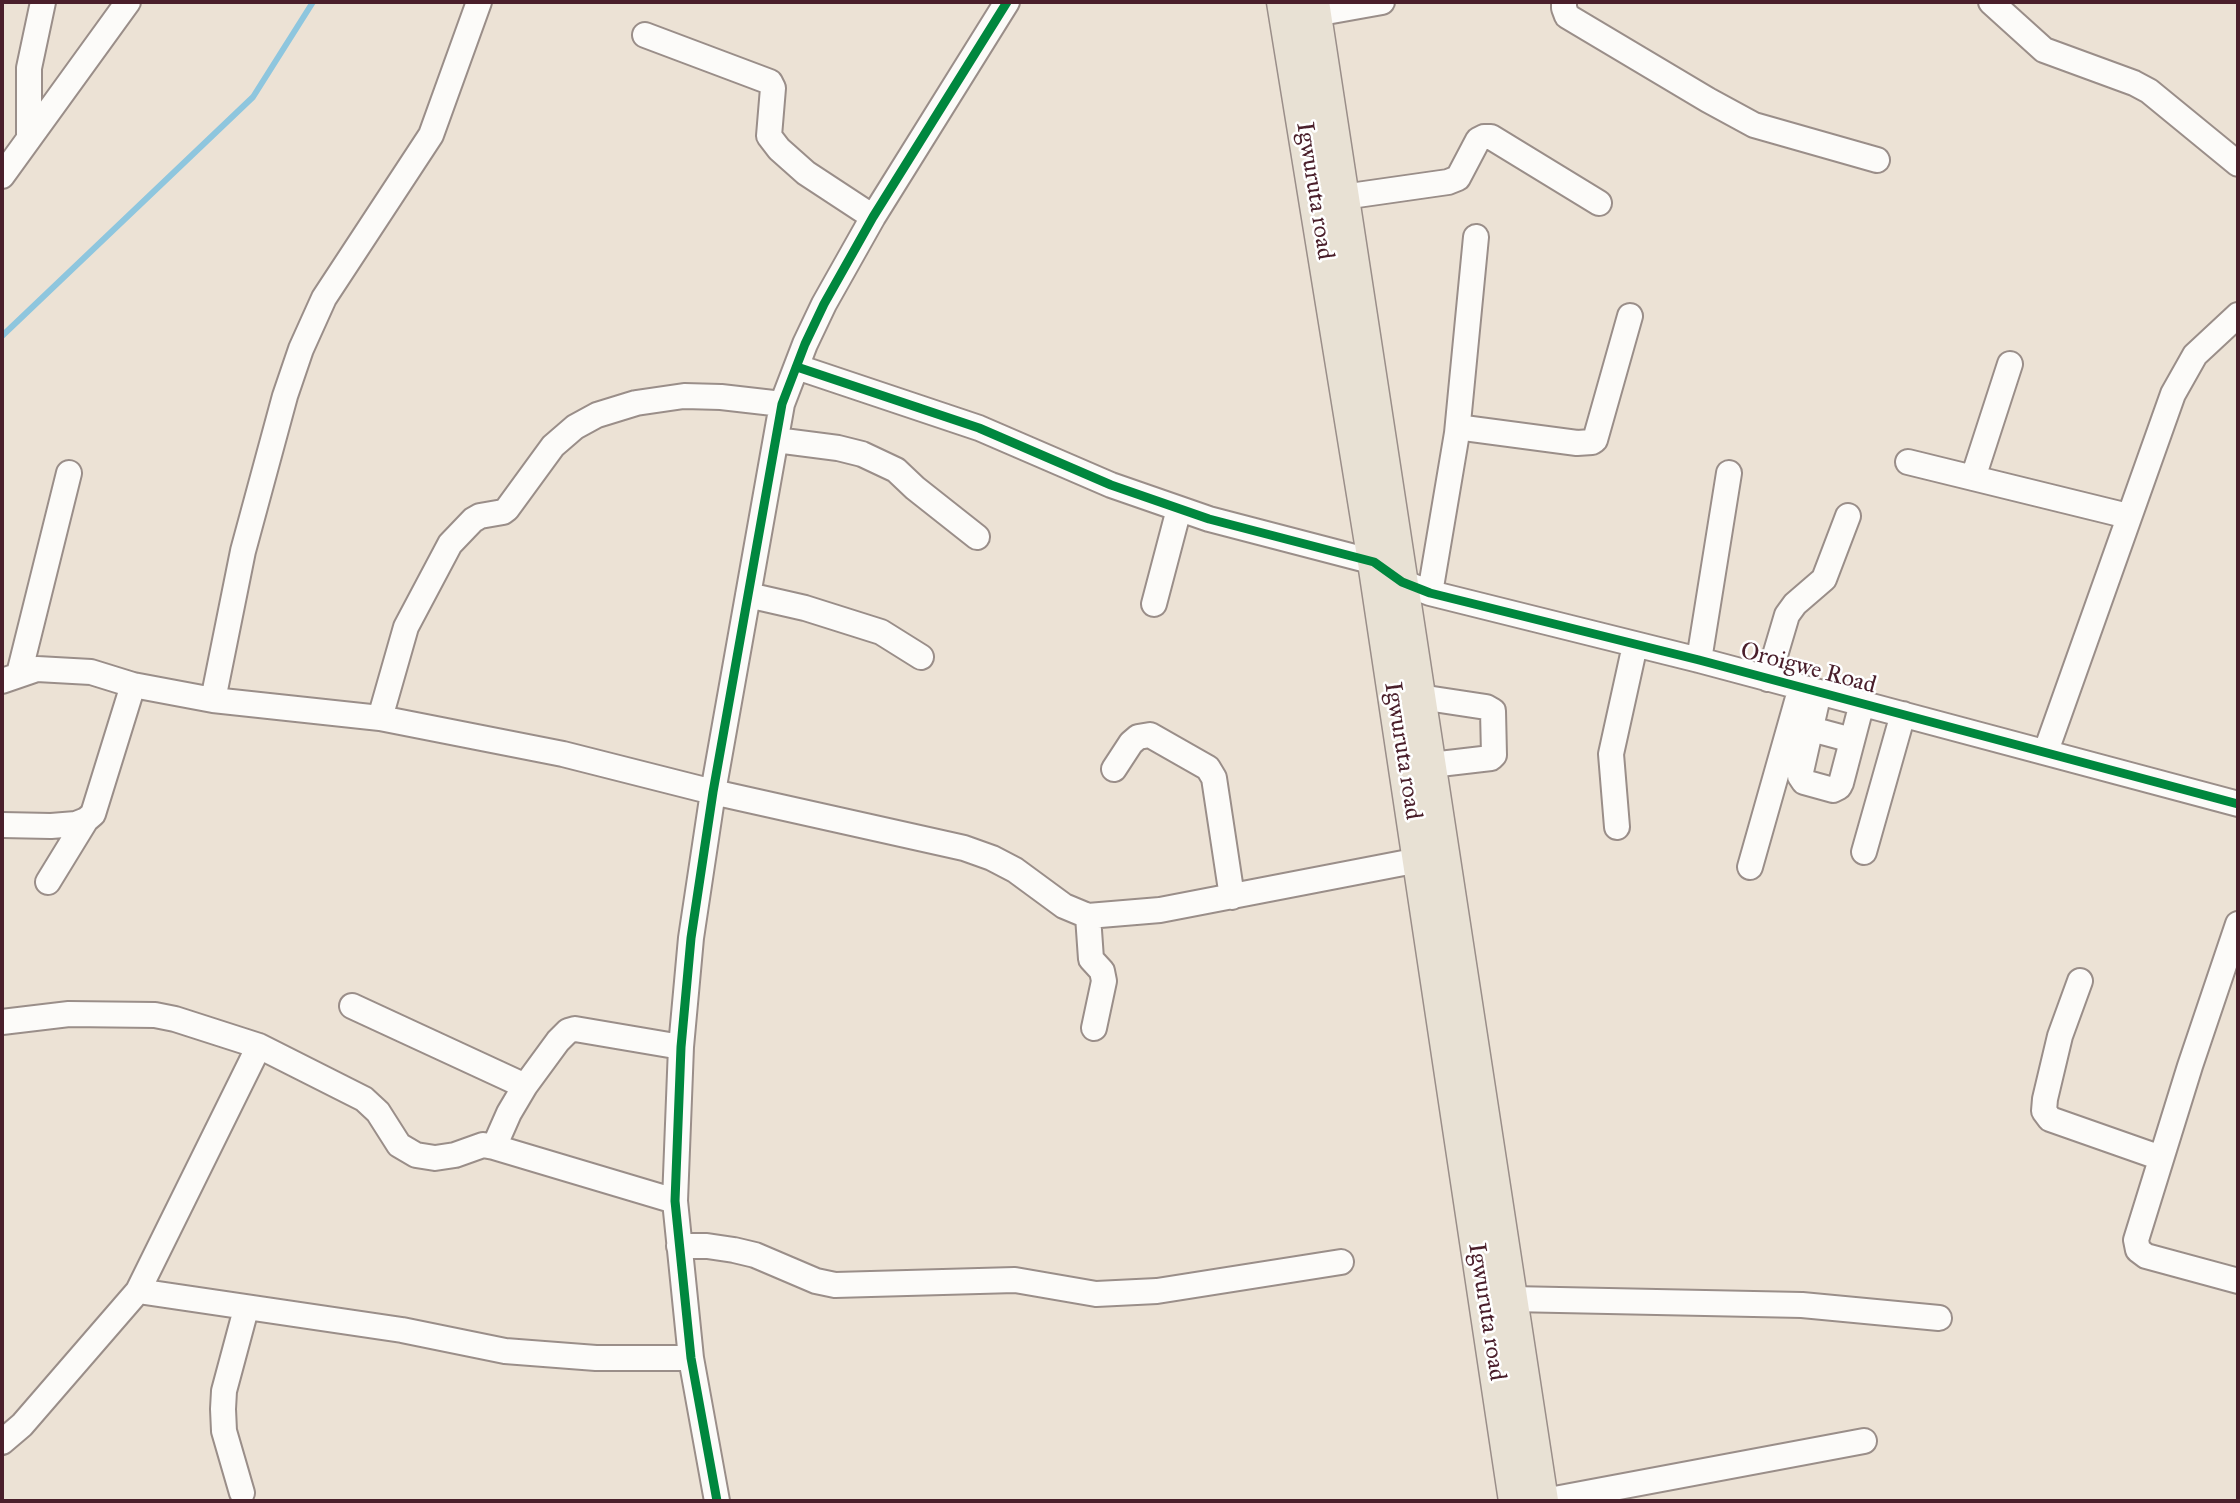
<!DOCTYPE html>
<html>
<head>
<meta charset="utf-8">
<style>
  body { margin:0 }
  #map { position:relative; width:2240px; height:1503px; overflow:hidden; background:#ece2d5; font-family:"IM FELL Great Primer",serif }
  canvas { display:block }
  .frame { position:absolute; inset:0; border:4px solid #4a1f2b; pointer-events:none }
</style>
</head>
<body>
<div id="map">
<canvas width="2240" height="1503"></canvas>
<div class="frame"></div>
</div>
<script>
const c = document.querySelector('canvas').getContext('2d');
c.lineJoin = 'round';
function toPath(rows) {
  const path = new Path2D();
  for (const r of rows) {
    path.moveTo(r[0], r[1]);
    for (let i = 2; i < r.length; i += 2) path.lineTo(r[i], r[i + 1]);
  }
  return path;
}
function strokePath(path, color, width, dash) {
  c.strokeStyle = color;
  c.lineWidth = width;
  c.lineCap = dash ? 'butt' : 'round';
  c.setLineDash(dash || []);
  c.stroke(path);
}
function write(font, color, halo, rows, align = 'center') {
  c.font = font + ' "IM FELL Great Primer",serif';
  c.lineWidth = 5;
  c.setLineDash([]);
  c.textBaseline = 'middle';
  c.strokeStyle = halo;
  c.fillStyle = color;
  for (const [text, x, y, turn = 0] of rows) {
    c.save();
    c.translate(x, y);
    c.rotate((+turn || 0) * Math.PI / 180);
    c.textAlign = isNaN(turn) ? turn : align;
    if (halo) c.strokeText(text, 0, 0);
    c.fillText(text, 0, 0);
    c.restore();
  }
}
const stream = toPath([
  [2,336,253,97,313,2]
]);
const minor = toPath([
  [1564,2,1564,8,1567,16,1708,100,1754,125,1877,160],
  [1991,2,2044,50,2134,83,2149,91,2238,164],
  [1315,14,1382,2],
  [645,35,770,82,773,88,769,136,779,149,806,173,873,217],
  [29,138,29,68,43,2],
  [2,176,128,2],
  [1343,197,1448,182,1458,178,1478,140,1484,137,1491,137,1599,203],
  [797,367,979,428,1111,485,1209,519,1374,562,1402,582,1430,593,1699,660,2238,804],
  [1457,433,1476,237],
  [776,440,838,448,862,454,896,470,915,488,977,537],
  [1908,462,2128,516],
  [1973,478,2010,364],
  [1430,593,1457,433,1464,428,1577,443,1592,442,1595,440,1630,316],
  [748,595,805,608,881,632,921,657],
  [1154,604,1179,509],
  [1699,660,1729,473],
  [19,674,69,473],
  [1768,679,1787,615,1795,604,1824,579,1848,516],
  [2,681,37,669,91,672,133,685,213,700,380,718,563,754,713,792,964,848,992,858,1015,870,1064,906,1088,916,1160,910,1419,860],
  [1819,692,1800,776,1804,782,1833,790,1839,787,1841,783,1862,703],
  [1420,697,1486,707,1493,711,1494,755,1491,758,1431,765],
  [213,700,243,551,285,396,301,349,324,298,431,135,479,2],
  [380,718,406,627,450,544,473,520,480,516,503,512,507,509,553,446,575,427,597,415,636,403,684,396,721,397,782,404],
  [1811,729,1852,740],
  [2046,751,2173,394,2195,355,2238,315],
  [1114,769,1131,743,1138,737,1150,735,1208,768,1214,778,1232,897],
  [2,825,51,826,76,824,86,820],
  [1617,827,1611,754,1635,645],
  [1864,852,1903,714],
  [1750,867,1801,687],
  [48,882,86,820,93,814,133,685],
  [1088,916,1091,959,1102,971,1104,981,1094,1028],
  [2238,924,2190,1066,2136,1240,2138,1250,2146,1256,2238,1281],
  [2080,981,2060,1036,2045,1099,2044,1111,2050,1119,2161,1158],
  [352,1006,525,1086],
  [2,1022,69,1014,155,1015,175,1019,259,1046,364,1099,378,1112,399,1145,416,1155,435,1158,455,1155,483,1145,494,1147,675,1201],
  [494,1147,509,1113,525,1086,558,1041,568,1031,575,1029,681,1047],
  [679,1246,707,1246,734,1250,755,1255,816,1281,835,1285,1015,1280,1096,1294,1157,1291,1341,1262],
  [138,1291,402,1330,505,1351,596,1358,691,1358],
  [1511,1299,1802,1305,1939,1318],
  [2,1442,22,1425,138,1291,259,1046],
  [242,1493,224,1431,223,1409,224,1391,246,1309],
  [717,1501,691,1358,675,1201,681,1047,691,938,713,792,782,404,805,344,824,304,873,217,1007,2],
  [1544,1501,1864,1441]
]);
const major = toPath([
  [1283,2,1374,562,1515,1501],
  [1313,2,1542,1501]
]);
const cycleway = toPath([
  [797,367,979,428,1111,485,1209,519,1374,562,1402,582,1430,593,1699,660,2238,804],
  [717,1501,691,1358,675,1201,681,1047,691,938,713,792,782,404,805,344,824,304,873,217,1007,2]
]);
const streetNames = [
  ["Igwuruta road",1314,191,81],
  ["Oroigwe Road",1808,669,15],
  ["Igwuruta road",1402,751,81],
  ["Igwuruta road",1486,1312,81]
];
strokePath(stream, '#8ec6de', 6);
strokePath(minor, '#9a8e89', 28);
strokePath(major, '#9a8e89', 35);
strokePath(minor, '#fcfbf9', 24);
strokePath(major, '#e8e1d4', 32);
strokePath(cycleway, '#00873e', 9);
write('24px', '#4a1f2b', '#fff', streetNames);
</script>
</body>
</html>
